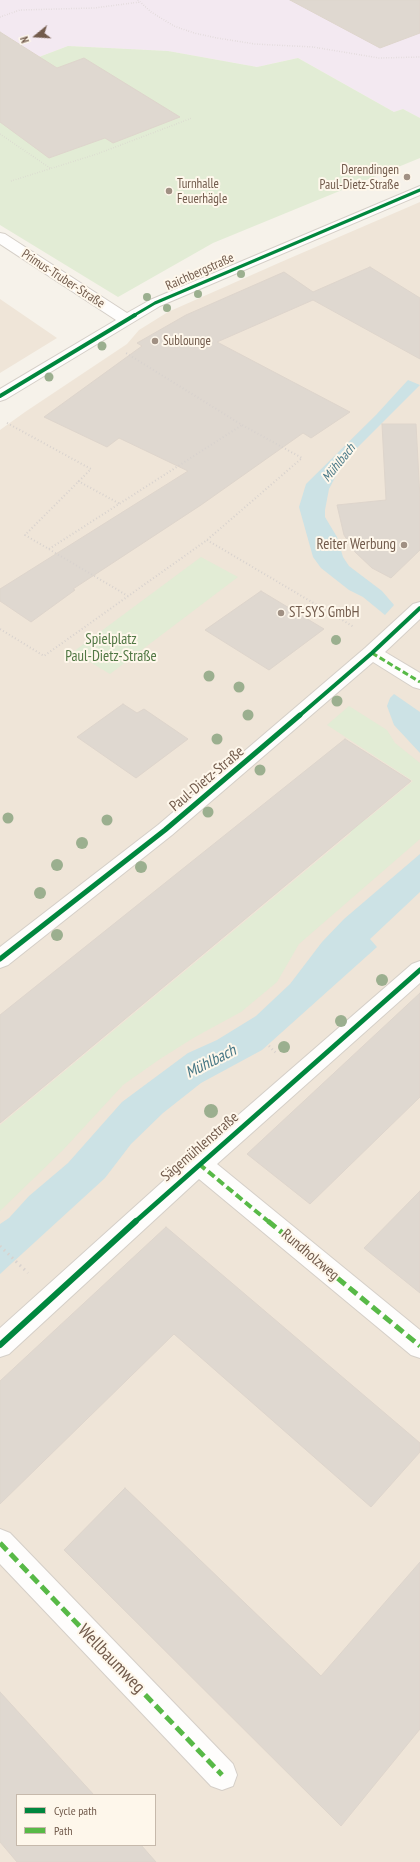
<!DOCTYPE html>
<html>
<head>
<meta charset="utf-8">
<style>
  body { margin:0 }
  #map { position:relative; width:420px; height:1862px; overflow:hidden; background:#f6f2ea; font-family:"PT Sans Narrow",sans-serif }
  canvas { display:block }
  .legend { position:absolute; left:16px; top:1794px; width:140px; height:52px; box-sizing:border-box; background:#fef7eb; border:1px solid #c6b9ab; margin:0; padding:5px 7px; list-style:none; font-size:12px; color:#725b4c }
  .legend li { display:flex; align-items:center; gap:8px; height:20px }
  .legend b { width:20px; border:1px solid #c6b9ab }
  .north { position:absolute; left:16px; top:16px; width:40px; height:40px; -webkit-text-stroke:3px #fef7eb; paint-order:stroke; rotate:252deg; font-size:11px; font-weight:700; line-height:16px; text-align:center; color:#725b4c }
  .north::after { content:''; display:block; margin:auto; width:14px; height:18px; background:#725b4c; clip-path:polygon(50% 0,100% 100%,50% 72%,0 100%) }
</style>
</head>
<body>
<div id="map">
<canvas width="420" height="1862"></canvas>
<ul class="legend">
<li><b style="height:5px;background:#00873e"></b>Cycle path</li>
<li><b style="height:5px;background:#58b947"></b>Path</li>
</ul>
<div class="north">N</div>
</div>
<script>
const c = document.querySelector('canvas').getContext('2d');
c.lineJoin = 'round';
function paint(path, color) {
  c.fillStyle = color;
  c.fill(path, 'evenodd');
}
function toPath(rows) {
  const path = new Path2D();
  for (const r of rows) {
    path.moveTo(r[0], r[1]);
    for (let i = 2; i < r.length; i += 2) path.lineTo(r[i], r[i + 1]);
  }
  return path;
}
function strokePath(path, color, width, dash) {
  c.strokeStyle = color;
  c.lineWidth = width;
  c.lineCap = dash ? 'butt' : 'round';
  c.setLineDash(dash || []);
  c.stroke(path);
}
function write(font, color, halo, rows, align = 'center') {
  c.font = font + ' "PT Sans Narrow",sans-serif';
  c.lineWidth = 4;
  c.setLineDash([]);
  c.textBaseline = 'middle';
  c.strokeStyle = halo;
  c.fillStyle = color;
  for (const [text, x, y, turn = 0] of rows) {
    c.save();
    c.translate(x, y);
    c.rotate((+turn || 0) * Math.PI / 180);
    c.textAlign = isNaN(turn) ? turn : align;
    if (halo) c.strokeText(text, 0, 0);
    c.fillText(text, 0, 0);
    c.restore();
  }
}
const residential = toPath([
  [420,202,420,1862,0,1862,0,430,25,412,127,344,139,330,168,312,281,262],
  [17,1795,155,1795,155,1845,17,1845],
  [0,299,57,338,0,373]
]);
const education = toPath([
  [0,0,420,0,420,118,403,109,394,112,298,58,257,67,168,51,68,46,39,57,0,32]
]);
const green = toPath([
  [0,32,39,57,68,46,168,51,257,67,298,58,394,112,403,109,420,118,420,158,213,243,118,297,0,225],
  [201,557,238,577,110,674,73,652],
  [349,706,387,730,395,743,420,763,420,839,299,944,277,982,241,1012,195,1037,160,1059,123,1085,63,1150,0,1211,0,1125,350,834,351,831,342,825,356,813,366,820,413,781,327,725]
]);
const water = toPath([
  [408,380,420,385,350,455,339,470,329,489,325,510,325,517,337,537,343,557,349,566,382,591,394,605,385,615,363,597,349,590,321,568,313,557,299,507,306,484,376,415],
  [394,694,420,712,420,753,394,725,387,706,390,698],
  [420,854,420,892,370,939,377,947,262,1050,201,1083,163,1113,131,1144,105,1178,0,1274,0,1224,9,1218,29,1196,68,1163,122,1102,188,1053,217,1040,256,1016,290,984,322,942,344,919]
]);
const building = toPath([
  [290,0,420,0,420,33,380,48,290,0],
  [0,32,57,68,84,58,180,117,113,143,105,138,49,158,0,122,0,32],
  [370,267,420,298,420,359,313,300,217,342,350,412,311,438,303,433,201,505,73,589,75,590,31,622,0,601,0,589,188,471,119,438,107,447,44,417,142,346,137,343,186,315,284,272,313,292,370,267],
  [382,424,416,424,420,498,420,550,391,578,372,568,355,552,344,535,337,505,386,500,382,424],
  [261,591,324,629,269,670,205,630,261,591],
  [123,704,137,713,144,709,188,739,136,778,77,737,123,704],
  [345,739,411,781,0,1123,0,1015,345,739],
  [420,993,420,1097,310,1204,247,1154,420,993],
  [420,1191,420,1293,364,1248,420,1191],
  [166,1227,420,1443,420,1452,371,1507,174,1334,0,1504,0,1381,166,1227],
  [125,1488,321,1676,420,1562,420,1729,341,1826,64,1550,125,1488],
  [0,1692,94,1795,17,1795,17,1845,141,1845,156,1862,17,1862,0,1842,0,1692]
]);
const pathFar3 = toPath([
  [138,0,151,12,174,26,194,33,217,38,255,44,313,47,379,58,420,57],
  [0,17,20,10,94,8,140,2],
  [0,134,50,168],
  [11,181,97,154,192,118]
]);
const pathFar2 = toPath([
  [7,423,91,469,25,535,128,596],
  [78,481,120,504],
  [207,540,354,627],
  [49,549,242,425],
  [0,629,44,656,207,540,302,458,242,425,126,353]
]);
const pathFar1 = toPath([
  [269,1046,276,1053]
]);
const path = toPath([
  [0,1246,28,1273]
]);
const minor = toPath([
  [420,186,420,195,160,306,6,399,0,401,0,389,116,320,0,244,0,233,5,234,127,313,150,300,420,186],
  [420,602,420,619,385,652,420,673,420,689,413,687,373,662,172,835,8,965,0,968,0,947,158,825,365,648,413,604,420,602],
  [420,961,420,983,217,1164,420,1330,420,1358,411,1355,199,1179,9,1354,0,1357,0,1328,190,1157,412,964,420,961],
  [0,1529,10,1533,233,1764,237,1775,233,1786,222,1790,211,1786,0,1564,0,1529]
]);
const quietFar2 = toPath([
  [372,653,420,682]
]);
const quietFar1 = toPath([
  [199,1164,269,1222]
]);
const quiet = toPath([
  [268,1221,420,1346],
  [0,1543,222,1775]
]);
const cyclewayFar3 = toPath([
  [133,316,155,303,420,190]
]);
const cyclewayFar2 = toPath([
  [0,396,135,315],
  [299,716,372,653,420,608]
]);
const cyclewayFar1 = toPath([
  [0,959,165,830,300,715],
  [135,1222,420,970]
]);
const cycleway = toPath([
  [0,1345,136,1221]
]);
const trees = [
  [241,274,4],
  [178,283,4],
  [198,294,4],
  [147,297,4],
  [167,308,4],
  [102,346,4.5],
  [49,377,4.5],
  [336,640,5],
  [209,676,5.5],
  [239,687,5.5],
  [337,701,5.5],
  [248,715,5.5],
  [217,739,5.5],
  [260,770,5.5],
  [208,812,5.5],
  [8,818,5.5],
  [107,820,5.5],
  [82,843,6],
  [57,865,6],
  [141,867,6],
  [40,893,6],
  [57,935,6],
  [382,980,6],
  [341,1021,6],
  [284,1047,6],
  [211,1111,7]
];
const markers = [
  [407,177,4,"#a09083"],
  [169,191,4,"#a09083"],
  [155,341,4,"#a09083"],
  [404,545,4,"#a09083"],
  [281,613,4,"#a09083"]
];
const farPoinames = [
  ["Derendingen",399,170,"right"],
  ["Paul-Dietz-Straße",399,185,"right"],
  ["Turnhalle",177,184],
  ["Feuerhägle",177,199],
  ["Sublounge",163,341]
];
const farStreetnames = [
  ["Raichbergstraße",200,272,-24],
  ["Primus-Truber-Straße",63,279,33]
];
const farWaternames = [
  ["Mühlbach",339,463,-51]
];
const poiNames = [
  ["Reiter Werbung",396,545],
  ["ST-SYS GmbH",289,613,"left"]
];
const parkNames = [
  ["Spielplatz",111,640],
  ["Paul-Dietz-Straße",111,657]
];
const streetNames = [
  ["Paul-Dietz-Straße",207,779,-40],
  ["Sägemühlenstraße",200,1147,-41],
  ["Rundholzweg",310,1255,40]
];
const waterNames = [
  ["Mühlbach",211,1062,-27]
];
const nearStreetnames = [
  ["Wellbaumweg",111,1659,46]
];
paint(residential, '#efe5d8');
paint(education, '#f3e9f1');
paint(green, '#e2ecd5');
paint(water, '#cce2e5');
paint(building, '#dfd8d0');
strokePath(building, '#ded5cc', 1);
strokePath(minor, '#d5cfc8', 2);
strokePath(pathFar3, '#d8d2ce', 1.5, [0.5, 2]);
strokePath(pathFar2, '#d8d2ce', 2, [1, 2.5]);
strokePath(pathFar1, '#d8d2ce', 2.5, [1, 3]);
strokePath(path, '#d8d2ce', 3, [1.5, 4]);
paint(minor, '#fefdfc');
strokePath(quietFar2, '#58b947', 3, [6, 3]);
strokePath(quietFar1, '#58b947', 4, [8, 4]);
strokePath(quiet, '#58b947', 5, [10, 5]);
strokePath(cyclewayFar3, '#00873e', 3);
strokePath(cyclewayFar2, '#00873e', 4);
strokePath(cyclewayFar1, '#00873e', 5);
strokePath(cycleway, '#00873e', 6);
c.fillStyle = '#9baf8f';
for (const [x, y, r] of trees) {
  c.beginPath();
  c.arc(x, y, r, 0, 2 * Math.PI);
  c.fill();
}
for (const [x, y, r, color] of markers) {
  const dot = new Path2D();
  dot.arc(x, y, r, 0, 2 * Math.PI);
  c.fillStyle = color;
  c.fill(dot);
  strokePath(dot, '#fef7eb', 1.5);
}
write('13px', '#725b4c', '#fef7eb', farPoinames, 'left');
write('13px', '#725b4c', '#fef7eb', farStreetnames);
write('italic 13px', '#477785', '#fef7eb', farWaternames);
write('15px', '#725b4c', '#fef7eb', poiNames, 'right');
write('15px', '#517844', '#fef7eb', parkNames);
write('15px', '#725b4c', '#fef7eb', streetNames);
write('italic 16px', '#477785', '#fef7eb', waterNames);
write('18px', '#725b4c', '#fef7eb', nearStreetnames);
</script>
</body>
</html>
